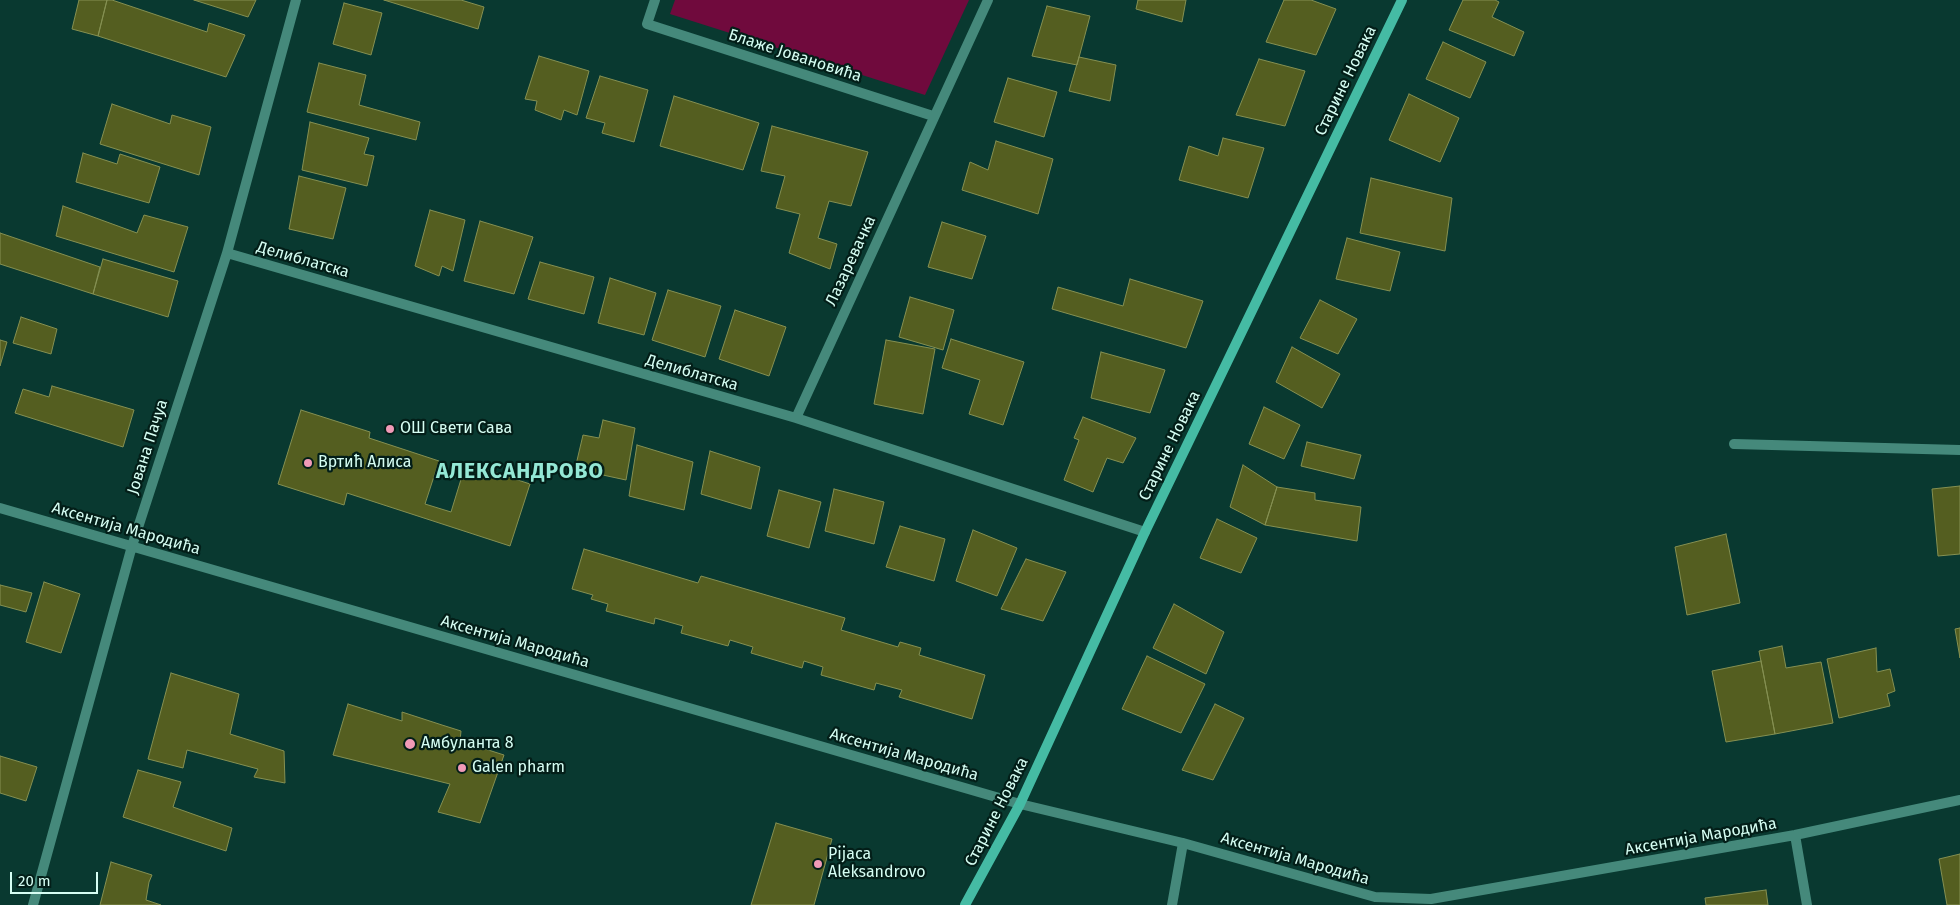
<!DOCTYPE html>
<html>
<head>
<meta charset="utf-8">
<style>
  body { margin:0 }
  #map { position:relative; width:1960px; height:905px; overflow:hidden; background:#093930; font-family:"Fira Sans",sans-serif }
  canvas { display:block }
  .scale { position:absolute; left:10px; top:872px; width:88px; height:22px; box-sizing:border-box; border:2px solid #d6fef3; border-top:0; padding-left:6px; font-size:15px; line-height:18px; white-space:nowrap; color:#d6fef3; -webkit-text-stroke:4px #031e18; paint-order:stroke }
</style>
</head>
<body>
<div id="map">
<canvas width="1960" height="905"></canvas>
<div class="scale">20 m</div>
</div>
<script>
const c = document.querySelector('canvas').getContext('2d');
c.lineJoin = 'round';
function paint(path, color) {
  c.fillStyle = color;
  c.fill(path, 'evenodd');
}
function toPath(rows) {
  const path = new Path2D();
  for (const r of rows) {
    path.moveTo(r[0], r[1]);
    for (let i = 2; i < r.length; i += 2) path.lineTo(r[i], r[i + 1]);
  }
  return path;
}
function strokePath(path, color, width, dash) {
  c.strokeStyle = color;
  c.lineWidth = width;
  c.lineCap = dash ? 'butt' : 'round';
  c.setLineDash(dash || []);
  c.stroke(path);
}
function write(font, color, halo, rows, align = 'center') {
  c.font = font + ' "Fira Sans",sans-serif';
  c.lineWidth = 4.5;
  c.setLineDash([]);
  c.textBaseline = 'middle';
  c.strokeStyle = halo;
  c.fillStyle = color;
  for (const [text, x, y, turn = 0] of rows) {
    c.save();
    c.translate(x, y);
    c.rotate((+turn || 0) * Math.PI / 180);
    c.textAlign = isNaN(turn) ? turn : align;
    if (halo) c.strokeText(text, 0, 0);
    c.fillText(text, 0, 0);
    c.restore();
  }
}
const green = toPath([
  [675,0,969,0,925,95,670,14]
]);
const building = toPath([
  [79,0,107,0,98,36,72,29,79,0],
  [107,0,112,0,207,32,209,23,245,35,226,77,98,36,107,0],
  [194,0,256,0,248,17,194,0],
  [384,0,461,0,484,7,478,29,384,0],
  [1138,0,1186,0,1182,22,1136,9,1138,0],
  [1284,0,1311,0,1336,9,1316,55,1266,42,1284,0],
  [1463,0,1495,0,1499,2,1492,17,1524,32,1514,56,1449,30,1463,0],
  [344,3,382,13,371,55,333,44,344,3],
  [1047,6,1090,16,1077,65,1032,56,1047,6],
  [1443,42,1486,62,1470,98,1426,79,1443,42],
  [539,56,589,71,577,115,564,110,561,120,535,110,537,101,525,99,539,56],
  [1079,57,1116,65,1110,101,1069,91,1079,57],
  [1259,59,1305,71,1285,126,1236,115,1259,59],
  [319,63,366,75,359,105,420,122,416,140,307,112,319,63],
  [600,76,648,90,634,142,602,133,605,123,586,118,600,76],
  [1008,78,1057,92,1044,137,994,122,1008,78],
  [1409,94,1459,118,1440,162,1389,140,1409,94],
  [674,96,759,123,743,170,660,146,674,96],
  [112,104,170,124,172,115,211,127,199,175,100,144,112,104],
  [310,122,369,138,364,154,374,156,367,186,302,170,310,122],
  [772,126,868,152,851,206,829,201,818,238,837,244,830,269,789,253,800,214,776,208,785,176,761,171,772,126],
  [1223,138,1264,148,1248,198,1179,180,1189,146,1218,156,1223,138],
  [996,141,1053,159,1038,214,962,190,970,162,988,170,996,141],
  [83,153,117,164,120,154,160,167,149,203,76,182,83,153],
  [299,176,346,188,333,239,289,229,299,176],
  [1371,178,1452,198,1445,251,1360,233,1371,178],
  [63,206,137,233,144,215,188,227,174,272,56,236,63,206],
  [430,210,465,220,453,271,442,266,439,276,415,266,430,210],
  [480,221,533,237,514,294,464,281,480,221],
  [942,222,986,236,972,279,928,267,942,222],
  [0,233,100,267,93,294,0,264,0,233],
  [1347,238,1400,252,1390,291,1336,279,1347,238],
  [103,259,178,281,168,317,93,294,103,259],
  [540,262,594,277,584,314,528,299,540,262],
  [610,278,656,293,644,335,598,323,610,278],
  [1130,279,1203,301,1186,348,1052,309,1058,287,1123,306,1130,279],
  [668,290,721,306,705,357,652,340,668,290],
  [910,297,954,310,943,350,899,337,910,297],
  [1320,300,1357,319,1338,354,1300,338,1320,300],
  [735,310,786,327,769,376,719,359,735,310],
  [21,317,57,329,51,354,13,343,21,317],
  [951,339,1024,362,1003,425,969,414,980,380,942,368,951,339],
  [0,340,7,342,0,366,0,340],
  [886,340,935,349,923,414,874,404,886,340],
  [1292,347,1340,374,1322,408,1276,382,1292,347],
  [1101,352,1165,370,1150,413,1091,398,1101,352],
  [52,386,134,410,123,447,15,413,23,389,49,397,52,386],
  [1264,407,1300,425,1284,459,1249,444,1264,407],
  [301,410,370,432,369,438,439,461,425,504,451,512,466,463,530,484,510,546,347,493,344,505,278,484,301,410],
  [1083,417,1136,438,1123,463,1107,458,1093,492,1064,480,1079,440,1074,438,1083,417],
  [603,420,635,428,626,480,575,469,583,435,599,438,603,420],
  [1307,442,1361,455,1354,479,1301,466,1307,442],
  [637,445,693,462,684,510,629,496,637,445],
  [710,451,760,467,751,509,701,494,710,451],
  [1243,465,1277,487,1265,525,1230,507,1243,465],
  [1960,486,1960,554,1938,556,1932,489,1960,486],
  [1277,487,1315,493,1315,500,1361,507,1357,541,1265,525,1277,487],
  [834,489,884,502,874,544,825,531,834,489],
  [779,490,821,502,809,548,767,536,779,490],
  [1217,519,1257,538,1241,573,1200,558,1217,519],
  [900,526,945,539,934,581,886,567,900,526],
  [973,530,1017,548,997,596,956,581,973,530],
  [1726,534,1740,603,1687,615,1675,547,1726,534],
  [584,549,698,583,701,576,845,618,841,630,898,647,900,642,921,648,919,655,985,675,972,719,899,697,902,690,876,683,874,690,821,675,823,667,804,661,802,668,751,653,753,647,730,640,728,646,681,633,683,626,655,618,654,624,606,611,608,604,591,599,593,595,572,589,584,549],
  [1026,559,1066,572,1043,621,1001,609,1026,559],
  [44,582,80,594,61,653,26,642,44,582],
  [0,585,32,593,26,612,0,605,0,585],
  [1174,604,1224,632,1206,674,1153,648,1174,604],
  [1960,628,1960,658,1955,629,1960,628],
  [1782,646,1786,668,1821,662,1833,723,1775,734,1759,651,1782,646],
  [1876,648,1877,672,1890,669,1895,691,1887,694,1890,706,1839,718,1827,659,1876,648],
  [1147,656,1205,684,1181,733,1122,709,1147,656],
  [1761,661,1775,734,1726,742,1712,671,1761,661],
  [171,673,239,694,230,734,284,751,285,783,254,777,258,769,187,750,183,768,148,759,171,673],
  [348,704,402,721,402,712,442,725,461,731,460,741,504,755,480,823,438,812,450,784,333,755,348,704],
  [1215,704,1244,718,1213,780,1182,770,1215,704],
  [0,756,37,767,26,801,0,793,0,756],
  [138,770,181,782,173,807,232,828,226,851,123,817,138,770],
  [776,823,832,839,814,905,751,905,776,823],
  [1960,854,1960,905,1947,905,1939,859,1960,854],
  [111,862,152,875,149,882,146,900,161,905,100,905,111,862],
  [1766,890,1768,905,1706,905,1705,898,1766,890]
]);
const street = toPath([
  [655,0,647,24,933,116],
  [227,253,796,418,1145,532],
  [796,418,988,0],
  [1734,444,1960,450],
  [0,508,1020,804,1183,843,1375,897,1431,899,1795,835,1960,800],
  [1795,835,1807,905],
  [33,905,132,546,227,253,296,0],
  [1172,905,1183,843]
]);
const secondary = toPath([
  [965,905,1020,804,1145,532,1402,0]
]);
const markers = [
  [390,429,5,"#f09ab7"],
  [308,463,5,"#f09ab7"],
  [410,744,6,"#f09ab7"],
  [462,768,5,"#f09ab7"],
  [818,864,5,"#f09ab7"]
];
const streetNames = [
  ["Блаже Јовановића",795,56,18],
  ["Старине Новака",1346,81,-64],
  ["Делиблатска",303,260,16],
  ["Лазаревачка",851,261,-65],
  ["Делиблатска",692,373,16],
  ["Старине Новака",1170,446,-64],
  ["Јована Пачуа",148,447,-72],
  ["Аксентија Мародића",126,529,16],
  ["Аксентија Мародића",515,642,16],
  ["Аксентија Мародића",904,755,16],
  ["Старине Новака",997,812,-63],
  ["Аксентија Мародића",1701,837,-10],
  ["Аксентија Мародића",1295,859,16]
];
const poiNames = [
  ["ОШ Свети Сава",400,429],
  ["Вртић Алиса",318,463],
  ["Амбуланта 8",421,744],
  ["Galen pharm",472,768],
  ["Pijaca",828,855],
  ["Aleksandrovo",828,873]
];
const districtNames = [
  ["АЛЕКСАНДРОВО",520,472]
];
paint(green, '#700a3d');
paint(building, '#545e20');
strokePath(building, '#859052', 1);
strokePath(street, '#45897b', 10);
strokePath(secondary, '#45bba4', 10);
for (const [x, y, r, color] of markers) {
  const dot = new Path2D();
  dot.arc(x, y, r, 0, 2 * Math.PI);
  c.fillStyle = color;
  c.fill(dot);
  strokePath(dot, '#031e18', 2);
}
write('16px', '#d6fef3', '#031e18', streetNames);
write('16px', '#d6fef3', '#031e18', poiNames, 'left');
c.letterSpacing = '1px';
write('bold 21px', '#94e8d5', '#031e18', districtNames);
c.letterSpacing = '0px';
</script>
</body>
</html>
